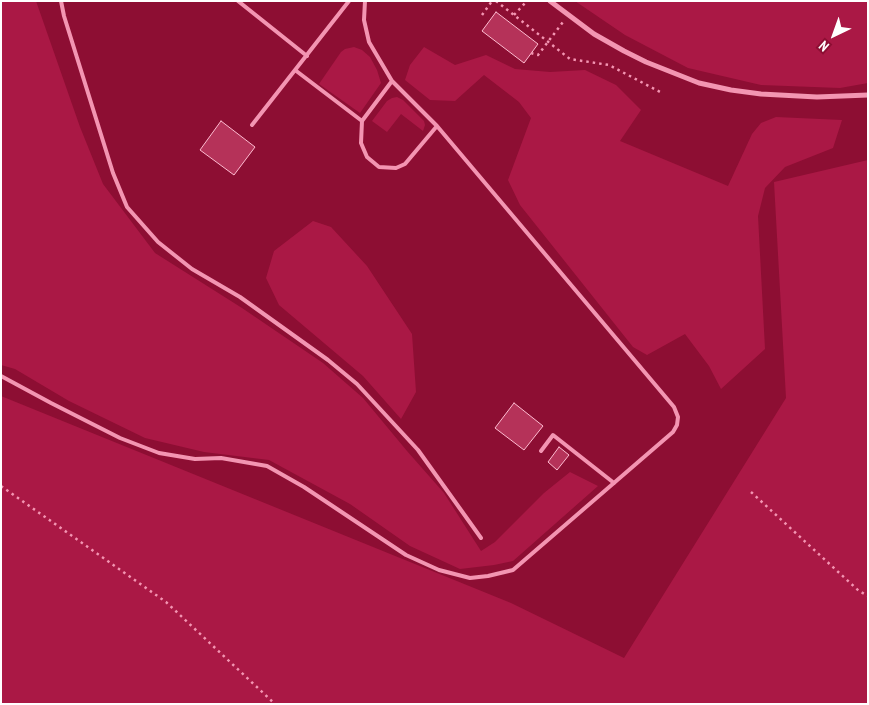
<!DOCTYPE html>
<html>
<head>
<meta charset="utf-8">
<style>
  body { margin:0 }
  #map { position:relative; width:869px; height:705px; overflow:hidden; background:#8d0e33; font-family:"PT Sans Narrow",sans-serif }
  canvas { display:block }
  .frame { position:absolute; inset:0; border:2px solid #fff; pointer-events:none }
  .north { position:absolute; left:809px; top:10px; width:50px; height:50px; -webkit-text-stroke:4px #8d0e33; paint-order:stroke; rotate:222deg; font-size:14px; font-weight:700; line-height:20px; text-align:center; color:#fff }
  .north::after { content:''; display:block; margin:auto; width:18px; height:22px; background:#fff; clip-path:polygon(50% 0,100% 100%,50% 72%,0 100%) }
</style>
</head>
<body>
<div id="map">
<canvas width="869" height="705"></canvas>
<div class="frame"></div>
<div class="north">N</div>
</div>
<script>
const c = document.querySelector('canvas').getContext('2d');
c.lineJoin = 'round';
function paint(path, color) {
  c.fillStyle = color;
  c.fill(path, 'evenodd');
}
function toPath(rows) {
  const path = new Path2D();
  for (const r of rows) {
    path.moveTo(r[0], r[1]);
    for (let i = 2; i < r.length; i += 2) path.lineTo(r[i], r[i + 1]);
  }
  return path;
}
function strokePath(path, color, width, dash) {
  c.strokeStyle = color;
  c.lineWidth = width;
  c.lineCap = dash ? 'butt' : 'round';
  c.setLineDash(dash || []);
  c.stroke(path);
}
const green = toPath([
  [1,1,36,1,80,127,103,184,155,253,242,308,323,363,363,398,407,451,444,493,481,551,495,542,544,493,570,472,598,486,513,561,494,565,460,569,410,546,350,504,269,460,204,452,145,438,69,401,15,369,1,365],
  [575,1,868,1,868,83,840,88,761,85,688,68,625,35],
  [354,47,362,50,370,57,377,70,381,83,360,113,319,84,341,52,345,49],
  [424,47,455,65,486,55,515,69,550,72,585,70,616,85,641,110,620,141,728,186,752,134,761,123,776,117,842,120,833,148,785,167,765,188,758,216,765,349,721,389,709,366,685,334,647,355,633,347,520,205,508,180,531,118,519,102,484,75,455,101,430,100,405,80,410,65],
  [397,97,403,100,424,121,425,125,423,131,401,114,387,132,372,121,387,101,392,98],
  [868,160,868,704,1,704,1,396,511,603,624,658,786,398,774,182],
  [313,221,331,227,367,266,412,334,416,392,401,419,363,376,279,305,266,278,274,251]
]);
const building = toPath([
  [496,12,538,44,524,63,482,31,496,12],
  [221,121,255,147,234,175,200,150,221,121],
  [514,403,543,426,524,450,495,428,514,403],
  [559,447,569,455,557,470,548,462,559,447]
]);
const path = toPath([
  [496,1,570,59,609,65,662,93],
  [482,15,492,1],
  [514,15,527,1],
  [531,53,538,55,563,22],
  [1,486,166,602,275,704],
  [751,492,859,591,868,596]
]);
const lane = toPath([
  [61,1,64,16,113,173,127,207,158,242,192,269,240,297,328,360,357,384,418,450,481,538],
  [238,1,307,56],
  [295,70,362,121],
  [392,81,362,121,361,143,367,157,379,167,396,168,405,164,437,126],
  [252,125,349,1],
  [1,376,51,403,120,438,159,453,195,459,221,458,267,466,304,487,406,555,439,570,470,578,488,576,513,570,673,432,677,425,678,417,674,407,437,126,392,81,369,42,364,20,365,1],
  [541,451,553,435,614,483]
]);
const street = toPath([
  [550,1,594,34,624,51,646,62,699,83,731,90,761,94,817,97,868,95]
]);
paint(green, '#aa1845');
paint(building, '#b53259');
strokePath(building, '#febcd1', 1);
strokePath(path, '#f395b2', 2.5, [2.5, 4]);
strokePath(lane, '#f395b2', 4);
strokePath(street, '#f395b2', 5);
</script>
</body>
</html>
